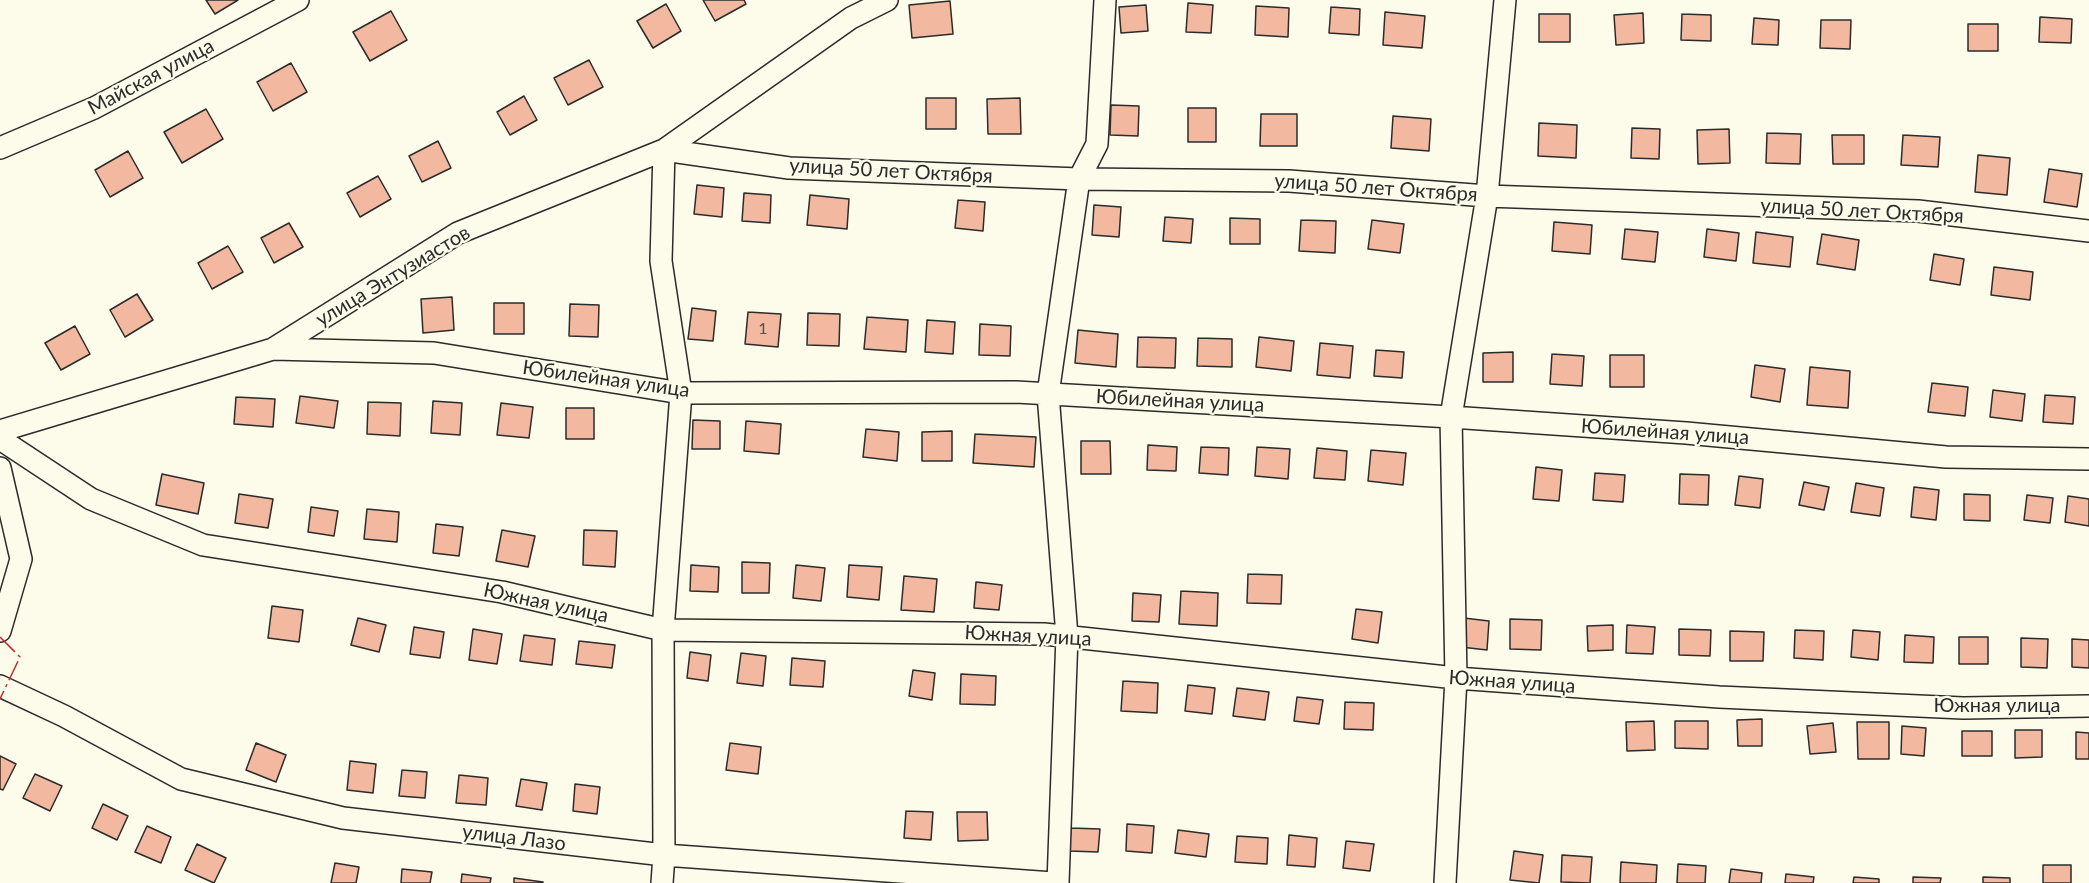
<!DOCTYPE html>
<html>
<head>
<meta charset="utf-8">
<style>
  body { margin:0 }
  canvas { display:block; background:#fdfbea }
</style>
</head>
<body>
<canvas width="2089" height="883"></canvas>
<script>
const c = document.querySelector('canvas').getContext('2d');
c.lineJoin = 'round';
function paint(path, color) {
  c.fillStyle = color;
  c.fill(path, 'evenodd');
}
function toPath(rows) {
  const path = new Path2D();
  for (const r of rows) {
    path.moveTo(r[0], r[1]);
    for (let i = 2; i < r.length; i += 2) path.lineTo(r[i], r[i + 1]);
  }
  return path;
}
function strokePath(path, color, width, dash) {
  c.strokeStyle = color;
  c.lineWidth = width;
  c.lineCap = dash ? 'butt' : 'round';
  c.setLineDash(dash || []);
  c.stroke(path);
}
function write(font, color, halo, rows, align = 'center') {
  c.font = font + ' Lato,sans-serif';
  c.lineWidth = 4.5;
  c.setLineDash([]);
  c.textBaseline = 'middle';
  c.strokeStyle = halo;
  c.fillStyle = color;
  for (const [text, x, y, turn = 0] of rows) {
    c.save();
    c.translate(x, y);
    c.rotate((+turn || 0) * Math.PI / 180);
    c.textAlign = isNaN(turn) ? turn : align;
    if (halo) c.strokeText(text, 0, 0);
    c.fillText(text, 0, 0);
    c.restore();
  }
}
const building = toPath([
  [206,0,238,0,215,14,206,0],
  [703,0,744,0,746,4,715,21,703,0],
  [950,1,953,34,912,38,909,5,950,1],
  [1188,3,1213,5,1211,33,1186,32,1188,3],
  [666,4,681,31,653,48,637,21,666,4],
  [1146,5,1148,31,1121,33,1119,7,1146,5],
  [1256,6,1289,8,1288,37,1255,35,1256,6],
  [1331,7,1360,9,1359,35,1329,33,1331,7],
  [391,11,407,40,370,61,353,32,391,11],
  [1385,12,1425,16,1422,48,1383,45,1385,12],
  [1643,13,1644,43,1616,45,1614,15,1643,13],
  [1539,14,1570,14,1570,42,1539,42,1539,14],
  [1682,14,1711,15,1711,41,1681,40,1682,14],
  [2040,17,2072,19,2071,43,2039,42,2040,17],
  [1754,18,1779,20,1778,45,1752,44,1754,18],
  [1821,20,1851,20,1850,49,1820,48,1821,20],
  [1968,24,1998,24,1998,51,1968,51,1968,24],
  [589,60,603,87,568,105,554,78,589,60],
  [291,63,307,92,273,111,257,82,291,63],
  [524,96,537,120,510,135,497,112,524,96],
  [926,98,956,98,956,129,926,129,926,98],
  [1020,98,1021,134,988,134,987,99,1020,98],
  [1111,105,1139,106,1138,136,1110,135,1111,105],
  [1188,108,1216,108,1216,142,1188,142,1188,108],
  [206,109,223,139,182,163,164,132,206,109],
  [1261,114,1297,114,1297,146,1260,146,1261,114],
  [1393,116,1431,119,1429,151,1391,148,1393,116],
  [1539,123,1577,125,1576,158,1538,156,1539,123],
  [1632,128,1660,129,1659,159,1631,158,1632,128],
  [1729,129,1730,163,1698,164,1697,130,1729,129],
  [1767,133,1801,134,1800,164,1766,163,1767,133],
  [1832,135,1864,135,1864,164,1833,164,1832,135],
  [1903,135,1940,137,1938,167,1901,165,1903,135],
  [438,141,451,168,422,182,409,156,438,141],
  [128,151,143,178,110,197,95,170,128,151],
  [1978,155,2010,158,2007,195,1975,192,1978,155],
  [2049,169,2082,174,2077,207,2044,202,2049,169],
  [378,176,391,199,360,217,347,193,378,176],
  [697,185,724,188,722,217,694,214,697,185],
  [744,193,771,195,770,223,742,221,744,193],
  [810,195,849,199,847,229,807,225,810,195],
  [958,200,985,202,983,231,955,228,958,200],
  [1094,205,1121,207,1119,237,1092,235,1094,205],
  [1165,217,1193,219,1191,243,1163,241,1165,217],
  [1230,218,1260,219,1260,244,1230,244,1230,218],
  [1301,220,1336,221,1335,253,1299,251,1301,220],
  [1372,220,1404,224,1400,253,1368,249,1372,220],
  [1554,222,1592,225,1590,254,1552,251,1554,222],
  [289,223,303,247,274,263,261,238,289,223],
  [1625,229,1658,232,1655,262,1622,259,1625,229],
  [1707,229,1739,233,1736,261,1704,257,1707,229],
  [1756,232,1793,237,1790,267,1753,263,1756,232],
  [1822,234,1859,240,1855,270,1817,264,1822,234],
  [228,246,243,272,212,289,198,263,228,246],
  [1934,254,1964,259,1960,285,1930,280,1934,254],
  [1994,267,2033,272,2030,300,1991,295,1994,267],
  [137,294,153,320,125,337,110,310,137,294],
  [452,297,454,330,423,333,421,299,452,297],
  [494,303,524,303,524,334,494,334,494,303],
  [570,304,599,305,598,337,569,336,570,304],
  [692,308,716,311,713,341,688,339,692,308],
  [748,312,781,314,778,347,745,344,748,312],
  [808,313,840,314,839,346,807,345,808,313],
  [867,317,908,320,906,352,864,349,867,317],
  [927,320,955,322,953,354,925,352,927,320],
  [980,324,1011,326,1010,356,979,355,980,324],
  [75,326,90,354,61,370,45,343,75,326],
  [1078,330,1118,334,1116,367,1075,363,1078,330],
  [1138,337,1176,338,1175,368,1137,367,1138,337],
  [1259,337,1294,341,1291,371,1256,367,1259,337],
  [1198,338,1232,339,1232,367,1197,366,1198,338],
  [1320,343,1353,346,1350,378,1317,375,1320,343],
  [1376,350,1404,352,1402,378,1374,376,1376,350],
  [1513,352,1513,382,1483,382,1483,353,1513,352],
  [1552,354,1584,356,1582,386,1550,384,1552,354],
  [1610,355,1644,355,1644,387,1610,387,1610,355],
  [1755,365,1785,369,1780,402,1751,397,1755,365],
  [1810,367,1850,371,1848,408,1807,405,1810,367],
  [1932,383,1968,387,1965,416,1928,412,1932,383],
  [1993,390,2025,394,2022,421,1990,417,1993,390],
  [2045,395,2075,397,2073,424,2043,422,2045,395],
  [300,396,338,401,334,428,296,423,300,396],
  [236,397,275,399,273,427,234,424,236,397],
  [433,401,462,403,460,435,431,433,433,401],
  [368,402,401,403,400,436,367,434,368,402],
  [501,403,533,407,529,438,497,435,501,403],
  [566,408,594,408,594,439,566,439,566,408],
  [693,420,720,421,720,449,692,449,693,420],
  [746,421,781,424,779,454,744,451,746,421],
  [866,429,899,432,897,461,863,457,866,429],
  [952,431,952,461,922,461,922,432,952,431],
  [975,434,1036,437,1034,467,973,463,975,434],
  [1081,441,1110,441,1111,474,1081,474,1081,441],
  [1148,445,1177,447,1176,471,1147,470,1148,445],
  [1201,447,1229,448,1228,475,1199,473,1201,447],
  [1257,447,1290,449,1288,479,1255,476,1257,447],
  [1317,448,1347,451,1345,480,1314,478,1317,448],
  [1371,450,1406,453,1403,485,1368,481,1371,450],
  [1536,467,1562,470,1559,501,1533,499,1536,467],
  [1595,473,1625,475,1623,502,1593,500,1595,473],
  [162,474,204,483,198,514,156,505,162,474],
  [1680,474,1709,475,1708,505,1679,504,1680,474],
  [1739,476,1763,479,1760,508,1735,505,1739,476],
  [1804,482,1829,487,1824,510,1799,505,1804,482],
  [1856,483,1884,488,1880,516,1851,512,1856,483],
  [1914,487,1939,490,1936,520,1911,517,1914,487],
  [239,494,273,499,268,528,235,523,239,494],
  [1964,494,1990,495,1990,521,1964,520,1964,494],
  [2027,495,2053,498,2050,523,2024,520,2027,495],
  [2068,496,2089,499,2089,526,2065,522,2068,496],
  [311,507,338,511,334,536,308,532,311,507],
  [367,509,399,512,397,542,364,539,367,509],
  [436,524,463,527,459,556,433,553,436,524],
  [502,530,535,536,528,567,496,561,502,530],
  [584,530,617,531,615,567,583,565,584,530],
  [742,562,770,563,769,593,742,593,742,562],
  [691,565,719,567,718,592,690,591,691,565],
  [796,565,825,568,821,601,793,598,796,565],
  [849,565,882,567,879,600,847,597,849,565],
  [1248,574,1282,575,1281,604,1247,603,1248,574],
  [904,576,937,579,934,612,901,610,904,576],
  [976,582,1002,585,999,610,974,608,976,582],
  [1181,591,1218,593,1217,626,1179,624,1181,591],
  [1133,593,1161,595,1159,622,1132,621,1133,593],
  [272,606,303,610,299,642,268,638,272,606],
  [1356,609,1382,612,1378,643,1352,639,1356,609],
  [358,618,386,625,379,652,351,645,358,618],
  [1464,618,1489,621,1487,650,1461,647,1464,618],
  [1510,619,1542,620,1541,650,1510,649,1510,619],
  [1613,625,1613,650,1588,651,1587,626,1613,625],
  [1627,625,1655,627,1653,654,1626,653,1627,625],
  [414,627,444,632,440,658,410,654,414,627],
  [473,629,502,634,497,664,469,660,473,629],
  [1679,629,1711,630,1710,656,1679,655,1679,629],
  [1795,630,1824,631,1823,660,1794,658,1795,630],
  [1853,630,1880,632,1878,660,1851,657,1853,630],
  [1730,631,1764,632,1763,661,1730,661,1730,631],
  [524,635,555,639,552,665,520,661,524,635],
  [1905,635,1934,637,1933,663,1904,662,1905,635],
  [1959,637,1988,637,1988,664,1959,664,1959,637],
  [2021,638,2048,639,2047,668,2021,667,2021,638],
  [2072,639,2089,640,2089,668,2072,667,2072,639],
  [579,641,615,645,612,668,576,664,579,641],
  [690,652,711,655,708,681,687,678,690,652],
  [741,653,766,656,763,686,737,683,741,653],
  [792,658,825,661,823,687,790,685,792,658],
  [913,670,935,673,932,700,909,696,913,670],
  [961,674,996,676,995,705,960,704,961,674],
  [1123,681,1158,683,1157,713,1121,711,1123,681],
  [1188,685,1215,688,1212,714,1185,711,1188,685],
  [1237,688,1269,692,1265,720,1233,716,1237,688],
  [1297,697,1323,700,1319,724,1294,721,1297,697],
  [1345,702,1374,703,1373,730,1344,729,1345,702],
  [1762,719,1762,746,1738,746,1737,720,1762,719],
  [1654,721,1655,750,1627,751,1626,722,1654,721],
  [1675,721,1708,721,1708,749,1675,748,1675,721],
  [1857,722,1889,722,1889,759,1858,759,1857,722],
  [1833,723,1836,752,1810,754,1807,726,1833,723],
  [1902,726,1926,728,1924,756,1901,754,1902,726],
  [2015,730,2042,730,2042,757,2015,758,2015,730],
  [1962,731,1992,731,1992,756,1962,756,1962,731],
  [2076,732,2089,733,2089,759,2076,759,2076,732],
  [256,743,286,755,276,782,246,770,256,743],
  [730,743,761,747,758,774,726,770,730,743],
  [0,756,16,764,3,790,0,789,0,756],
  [350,761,376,764,373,793,347,790,350,761],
  [402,770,427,772,425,798,399,796,402,770],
  [35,774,62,786,50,811,23,798,35,774],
  [459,775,488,778,486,805,456,803,459,775],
  [521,779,547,783,542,810,516,806,521,779],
  [575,784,600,787,597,814,573,811,575,784],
  [103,804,128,816,117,840,92,828,103,804],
  [906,811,933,812,931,840,904,838,906,811],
  [957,812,987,812,988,840,958,841,957,812],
  [1127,824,1154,826,1152,853,1126,851,1127,824],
  [147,826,171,837,161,863,135,852,147,826],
  [1071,828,1100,829,1098,852,1069,851,1071,828],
  [1178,830,1209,834,1206,857,1175,853,1178,830],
  [1289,835,1317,838,1315,867,1287,865,1289,835],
  [1237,836,1268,838,1267,864,1235,862,1237,836],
  [1346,841,1374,844,1370,871,1343,868,1346,841],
  [197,844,226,858,214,883,185,870,197,844],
  [1514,851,1543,855,1539,883,1510,880,1514,851],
  [1562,855,1592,857,1590,883,1561,882,1562,855],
  [1621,862,1657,865,1656,883,1620,883,1621,862],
  [335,863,359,867,356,883,331,883,335,863],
  [1678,864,1706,866,1705,883,1677,883,1678,864],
  [2043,865,2071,865,2071,883,2043,883,2043,865],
  [402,869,432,872,430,883,401,883,402,869],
  [1731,869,1762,873,1761,883,1729,883,1731,869],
  [462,874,491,878,490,883,461,883,462,874],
  [1786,874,1814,877,1813,883,1785,883,1786,874],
  [1854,877,1879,879,1879,883,1853,883,1854,877],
  [1913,877,1941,878,1940,883,1913,883,1913,877],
  [1983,877,2010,878,2010,883,1983,883,1983,877],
  [514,878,543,882,543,883,514,883,514,878]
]);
const minor = toPath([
  [0,148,94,108,298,0],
  [273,349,434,353,681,393,1016,392,1451,417,1686,433,1946,457,2089,459],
  [0,431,273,349,458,233,664,150,851,18,887,0],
  [0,439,91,499,203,545,502,592,663,630,1044,634,1456,678,1719,697,1963,708,2089,706],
  [0,468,21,559,0,631],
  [0,686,64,716,181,779,343,818,664,855,1053,883],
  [662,883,664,855,663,630,681,393,661,261,664,150,789,168,1079,179,1289,181,1487,196,1918,211,2089,231],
  [1058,883,1067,636,1048,394,1079,179,1097,144,1105,0],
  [1445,883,1456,678,1451,417,1487,196,1505,0]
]);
const power = toPath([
  [0,637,20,657,0,699]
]);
const numberNames = [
  ["1",763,329]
];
const streetNames = [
  ["Майская улица",151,77,-28],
  ["улица 50 лет Октября",891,171,3],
  ["улица 50 лет Октября",1376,188,4],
  ["улица 50 лет Октября",1862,211,3],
  ["улица Энтузиастов",393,276,-31],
  ["Юбилейная улица",606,379,8],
  ["Юбилейная улица",1180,401,3],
  ["Юбилейная улица",1665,432,4],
  ["Южная улица",546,603,12],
  ["Южная улица",1028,636,3],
  ["Южная улица",1512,682,4],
  ["Южная улица",1997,706],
  ["улица Лазо",514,838,7]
];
paint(building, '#f2b8a0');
strokePath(building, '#2b2b2b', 1.5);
strokePath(minor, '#2b2b2b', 24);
strokePath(minor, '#fdfbea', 21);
strokePath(power, '#c62828', 1.5, [21, 4.5, 3, 4.5]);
write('16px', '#5d4e48', null, numberNames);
write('20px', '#2b2b2b', '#fdfbea', streetNames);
</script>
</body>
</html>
